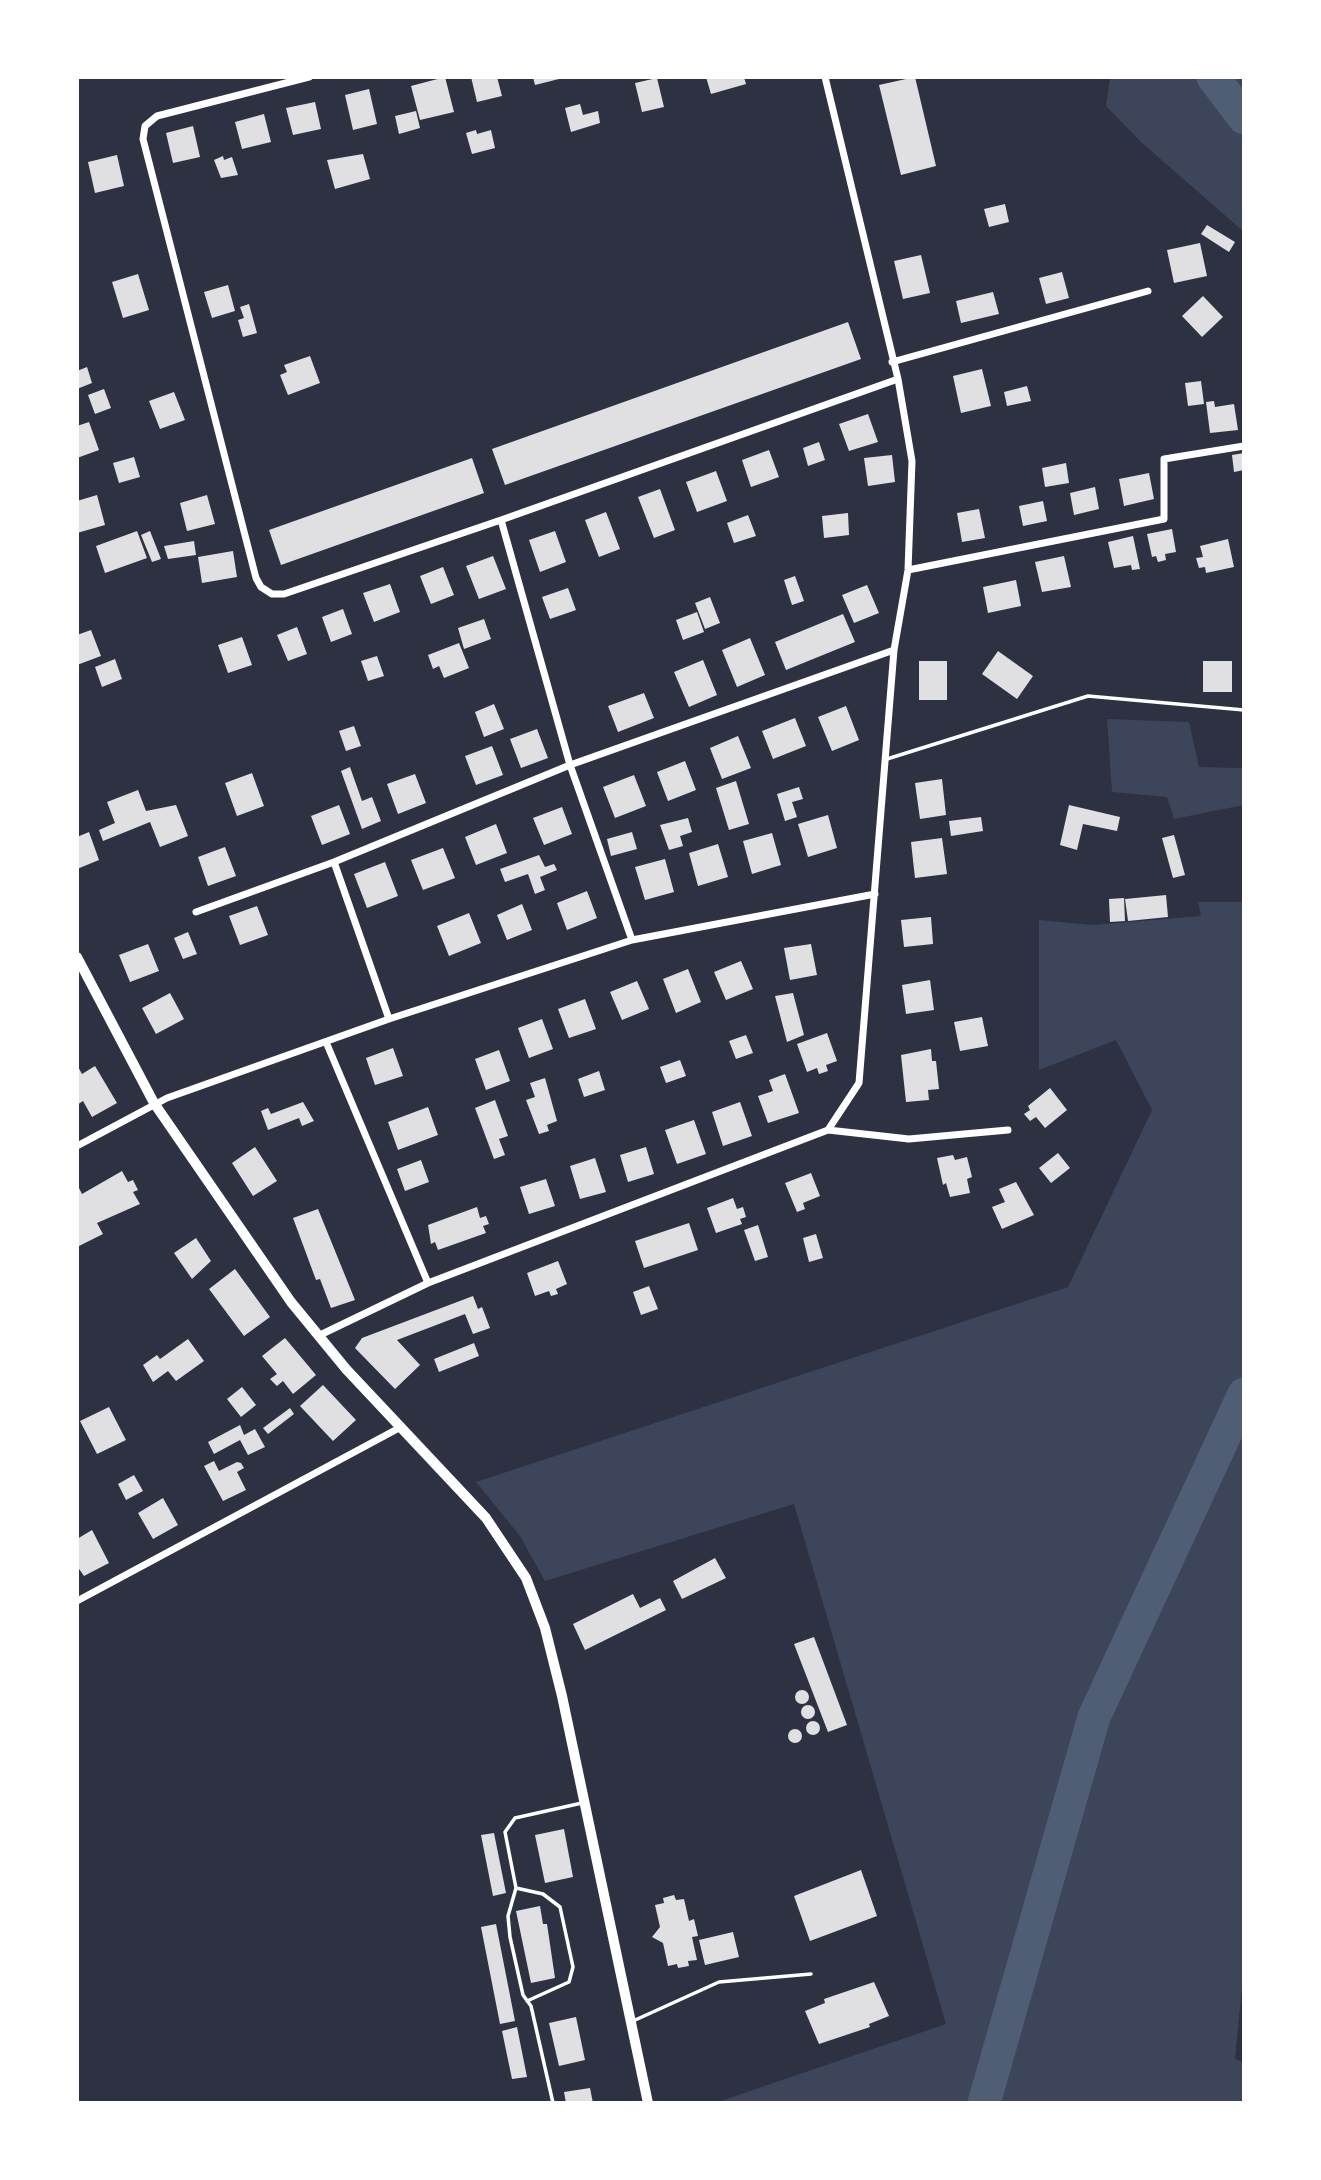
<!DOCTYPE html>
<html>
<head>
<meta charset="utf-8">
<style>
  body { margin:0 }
  #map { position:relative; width:1321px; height:2180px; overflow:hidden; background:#2d3142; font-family:Literata,serif }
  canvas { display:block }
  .frame { position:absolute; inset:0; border:79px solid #fff; pointer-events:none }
</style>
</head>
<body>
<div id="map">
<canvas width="1321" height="2180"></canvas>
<div class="frame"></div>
</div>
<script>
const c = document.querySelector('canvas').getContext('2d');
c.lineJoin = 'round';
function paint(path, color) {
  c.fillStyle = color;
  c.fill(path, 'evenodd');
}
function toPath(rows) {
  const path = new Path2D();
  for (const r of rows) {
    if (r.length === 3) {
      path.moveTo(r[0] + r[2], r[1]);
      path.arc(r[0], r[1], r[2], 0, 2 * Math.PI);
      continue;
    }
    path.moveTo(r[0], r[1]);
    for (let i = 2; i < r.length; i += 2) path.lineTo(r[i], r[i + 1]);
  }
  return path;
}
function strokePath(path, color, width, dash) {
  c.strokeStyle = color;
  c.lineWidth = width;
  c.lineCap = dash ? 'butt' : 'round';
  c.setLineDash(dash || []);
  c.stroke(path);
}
const green = toPath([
  [1110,77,1244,77,1244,232,1141,142,1106,106],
  [1107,719,1189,722,1199,767,1244,768,1244,805,1174,819,1167,797,1112,792],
  [1198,902,1244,902,1244,1967,1235,2059,1244,2063,1244,2103,715,2103,946,2024,794,1504,545,1581,520,1536,476,1482,1068,1287,1152,1110,1116,1040,1039,1070,1039,920,1093,925,1201,916]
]);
const river = toPath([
  [1213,77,1244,118],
  [984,2103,1094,1717,1244,1394]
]);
const building = toPath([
  [445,77,454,112,420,120,411,86],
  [471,77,497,77,502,96,477,102],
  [533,77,563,77,563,78,535,85],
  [706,77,744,77,746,84,711,94],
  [915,77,936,166,901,175,879,85],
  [657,78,664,107,642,112,635,83],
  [369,89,377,124,353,130,345,95],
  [315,102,321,129,293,135,286,108],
  [580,104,583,115,598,111,600,123,571,132,565,108],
  [416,111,420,128,399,134,395,116],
  [264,114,271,142,242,149,235,122],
  [193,126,200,157,173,163,166,133],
  [476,130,477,134,491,130,495,148,472,154,466,133],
  [363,154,370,179,335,189,327,160],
  [117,155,124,186,95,193,88,162],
  [223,156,224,160,232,157,238,175,221,178,214,160],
  [1005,204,1009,222,989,227,984,209],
  [1207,225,1235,242,1229,252,1201,234],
  [1200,243,1207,276,1174,283,1167,250],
  [921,255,930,293,903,299,894,261],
  [1062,272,1069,298,1046,304,1039,278],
  [138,274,149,310,123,318,112,282],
  [228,285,235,311,212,318,204,292],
  [993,292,999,314,961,323,956,301],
  [1203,296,1223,317,1202,337,1182,316],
  [249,304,257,333,243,337,238,320,244,318,240,307],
  [848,322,861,359,505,485,492,449],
  [310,356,320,383,288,395,280,375,287,372,284,365],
  [87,367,92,383,77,389,77,371],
  [982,369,991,406,961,413,953,376],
  [1201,381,1204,404,1188,406,1185,383],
  [1027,386,1031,401,1007,406,1004,392],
  [104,389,111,408,95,414,88,395],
  [174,392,185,420,160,429,149,401],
  [1214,401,1215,407,1234,404,1238,430,1210,433,1206,402],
  [868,414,878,442,849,451,839,424],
  [89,422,99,450,77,458,77,426],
  [819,442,825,460,808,466,803,448],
  [769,450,779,477,751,487,742,460],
  [1244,453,1244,470,1234,472,1232,455],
  [892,455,895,482,868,486,864,458],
  [134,457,140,477,119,483,113,463],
  [472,458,484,493,281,565,269,530],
  [1066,463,1069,483,1045,487,1042,468],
  [716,471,727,501,697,512,686,482],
  [1149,473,1154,499,1124,506,1119,479],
  [1095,487,1099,509,1074,515,1070,493],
  [660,489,675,530,654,538,638,497],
  [97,495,105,525,77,533,77,501],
  [207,495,215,524,187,531,180,503],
  [1043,501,1047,521,1023,526,1019,506],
  [979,509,985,538,962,542,957,513],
  [606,512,620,549,599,557,585,520],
  [848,513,849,535,824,538,822,516],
  [748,515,756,536,734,543,727,523],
  [1172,529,1176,552,1165,554,1166,560,1158,562,1156,556,1152,557,1147,534],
  [137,531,147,558,105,573,96,546],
  [150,531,161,559,152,562,141,535],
  [555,531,566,562,540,572,529,540],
  [1133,536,1140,569,1132,570,1131,565,1114,568,1108,542],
  [1228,539,1234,567,1206,573,1205,567,1199,568,1196,558,1203,557,1200,546],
  [194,541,196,555,168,559,164,546],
  [233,551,237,577,202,583,198,557],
  [493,556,506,589,479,599,466,566],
  [1064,556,1071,587,1042,592,1035,562],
  [443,567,454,595,431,604,420,576],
  [795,576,804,601,792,605,784,580],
  [1016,580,1021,606,988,613,983,587],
  [390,584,400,612,374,622,363,593],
  [867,585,879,613,854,623,842,595],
  [568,588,576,610,550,619,542,597],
  [710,597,720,623,705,629,695,603],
  [343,609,352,634,331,642,322,617],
  [697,612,704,632,683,640,676,620],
  [843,614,855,642,786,670,775,642],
  [484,619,491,639,464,649,458,628],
  [297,627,307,654,288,661,277,635],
  [91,630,101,656,77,665,77,635],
  [242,637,252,665,228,673,218,645],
  [750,638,765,675,737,687,722,650],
  [459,643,469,668,444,678,439,666,433,669,428,655],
  [998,651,1033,676,1017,699,982,674],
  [377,656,384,676,368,681,361,661],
  [115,659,122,679,102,687,95,667],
  [703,660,717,695,689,707,674,672],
  [919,661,947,661,947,700,919,700],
  [1203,661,1232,661,1232,692,1203,692],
  [644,693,654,718,618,732,608,706],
  [494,704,504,729,484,737,475,712],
  [846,706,859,740,832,751,818,717],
  [795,718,806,746,773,759,762,731],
  [354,726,361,746,346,751,339,731],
  [537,729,548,758,521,768,510,739],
  [738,736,751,768,722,779,710,748],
  [492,746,503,775,476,785,465,756],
  [685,761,696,790,668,801,657,772],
  [350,767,362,801,372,797,381,821,362,829,341,771],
  [252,773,264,806,237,816,225,783],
  [415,774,426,803,398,814,387,784],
  [634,775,646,806,615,818,603,787],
  [942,779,946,815,920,819,915,783],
  [736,781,749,824,729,830,716,788],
  [799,787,803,799,792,802,797,817,785,821,777,794],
  [138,790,146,811,176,805,188,836,160,847,150,822,103,841,99,830,115,823,107,802],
  [339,805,350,834,322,845,311,816],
  [1069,805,1120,817,1117,831,1083,824,1077,850,1060,845],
  [562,807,572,834,544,845,533,818],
  [828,815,837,848,808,857,798,824],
  [981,817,983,831,951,836,949,821],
  [688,818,692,832,680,836,683,846,669,850,660,825],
  [496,824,507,853,476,865,465,837],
  [89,832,99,860,77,869,77,837],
  [632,832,637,849,611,856,607,839],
  [772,833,781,865,752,874,743,841],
  [1174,835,1185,875,1173,878,1162,838],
  [942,838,947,874,915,878,911,842],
  [718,844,728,877,698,886,689,853],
  [225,847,236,876,208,886,198,857],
  [443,848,455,878,423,890,411,860],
  [539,855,545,867,554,864,557,870,540,877,545,890,535,894,528,874,505,882,500,869],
  [665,859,674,892,645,900,635,867],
  [385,862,398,896,367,908,354,874],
  [587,891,597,918,567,930,557,903],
  [1166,895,1168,917,1128,921,1125,899],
  [1124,898,1125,921,1110,922,1109,899],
  [522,904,532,930,507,940,497,915],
  [257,906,268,935,240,945,229,916],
  [469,913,481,943,449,956,437,926],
  [931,917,933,944,904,947,901,920],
  [188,932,197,954,183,959,174,938],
  [148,944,159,971,130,982,119,955],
  [811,944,817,975,790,980,784,948],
  [741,961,753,989,726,1000,714,972],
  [688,969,701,1002,676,1013,663,979],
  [930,980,934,1010,906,1014,902,985],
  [637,981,649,1009,622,1020,610,992],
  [170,993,184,1019,156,1034,142,1008],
  [793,993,804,1035,787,1042,775,996],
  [585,999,596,1029,569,1038,558,1009],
  [982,1017,988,1046,960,1051,954,1022],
  [542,1019,553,1049,529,1058,518,1028],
  [827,1033,837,1061,826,1065,828,1071,819,1074,817,1068,807,1072,797,1044],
  [746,1035,753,1053,736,1059,729,1041],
  [393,1048,403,1076,375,1085,366,1058],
  [931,1049,932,1061,936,1061,939,1089,928,1090,929,1100,906,1102,901,1055],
  [499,1050,510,1081,486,1090,475,1059],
  [680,1060,686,1076,666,1083,660,1067],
  [77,1065,82,1074,95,1066,117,1103,92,1117,83,1101,77,1105],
  [599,1071,605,1090,584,1097,578,1079],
  [785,1074,799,1113,768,1123,758,1096,773,1091,769,1080],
  [545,1078,557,1121,547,1125,549,1131,539,1134,526,1100,535,1097,530,1083],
  [1050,1088,1067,1110,1045,1128,1036,1117,1030,1121,1024,1114,1030,1110,1028,1106],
  [495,1100,508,1136,499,1139,505,1155,494,1159,475,1108],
  [303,1102,314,1121,302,1126,299,1118,268,1130,261,1111,268,1108,271,1114],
  [740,1102,752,1136,723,1146,712,1112],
  [428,1107,438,1135,398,1150,388,1122],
  [694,1120,706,1154,677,1164,665,1130],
  [255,1147,277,1181,253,1196,232,1163],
  [646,1147,654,1174,628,1182,620,1155],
  [1058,1153,1070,1168,1051,1183,1039,1168],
  [953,1155,955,1160,967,1157,972,1177,967,1179,970,1193,950,1197,946,1183,943,1185,937,1158],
  [595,1158,606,1192,580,1199,570,1166],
  [421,1160,429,1182,405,1191,397,1169],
  [122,1171,128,1182,133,1180,138,1190,133,1192,140,1204,97,1223,103,1234,77,1247,77,1184,82,1194],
  [811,1173,820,1196,803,1203,805,1209,797,1212,785,1183],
  [546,1179,555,1206,529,1214,520,1187],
  [1016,1182,1034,1215,1002,1229,992,1207,1005,1202,999,1189],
  [733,1198,737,1209,743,1207,746,1217,740,1219,742,1224,716,1233,707,1208],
  [477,1207,480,1218,486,1216,489,1224,483,1226,486,1233,438,1250,435,1242,431,1244,428,1225],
  [318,1209,355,1300,331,1308,320,1279,316,1280,293,1218],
  [689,1223,698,1250,644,1268,635,1241],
  [758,1225,768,1257,755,1261,744,1230],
  [816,1234,823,1258,809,1262,803,1238],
  [196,1238,211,1261,192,1279,174,1253],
  [558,1261,567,1284,556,1289,558,1294,551,1296,549,1291,535,1296,527,1273],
  [235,1269,270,1317,244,1336,209,1289],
  [649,1286,658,1309,641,1315,633,1292],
  [473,1296,478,1309,482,1307,490,1328,473,1334,465,1314,397,1340,420,1365,395,1389,355,1348,362,1338],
  [285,1338,316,1375,293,1394,283,1381,277,1386,270,1379,277,1374,262,1356],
  [188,1339,204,1361,176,1381,168,1371,153,1382,143,1365,157,1355,160,1359],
  [474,1343,479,1356,439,1372,434,1359],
  [323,1385,356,1420,333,1441,300,1406],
  [242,1387,256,1405,241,1417,227,1399],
  [109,1407,126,1440,97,1454,80,1421],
  [290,1408,294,1414,268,1434,263,1428],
  [240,1425,244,1435,255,1429,265,1447,248,1455,240,1440,214,1454,208,1442],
  [214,1461,219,1471,237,1462,241,1463,244,1468,237,1472,246,1490,223,1501,204,1466],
  [134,1475,143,1491,126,1500,118,1484],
  [163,1498,178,1525,153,1539,138,1513],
  [92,1530,109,1563,84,1576,77,1566,77,1539],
  [715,1558,726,1578,682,1599,673,1581],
  [633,1594,640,1608,660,1598,666,1610,585,1650,573,1624],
  [814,1637,847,1725,828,1732,794,1644],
  [802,1697,7],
  [808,1712,7],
  [813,1728,7],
  [795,1736,7],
  [564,1829,573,1877,545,1883,535,1835],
  [494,1833,506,1893,493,1896,481,1835],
  [861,1870,877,1916,810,1941,794,1896],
  [674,1895,676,1900,684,1899,689,1921,694,1919,698,1936,692,1937,697,1960,688,1961,689,1966,678,1968,677,1964,668,1966,663,1943,652,1937,660,1927,655,1905,664,1903,663,1898],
  [540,1906,543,1924,547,1924,555,1978,531,1983,516,1911],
  [496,1924,515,2021,500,2024,481,1927],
  [733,1932,739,1957,705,1965,699,1940],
  [874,1982,889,2016,869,2024,870,2027,819,2044,805,2011,825,2003,824,1999],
  [576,2017,585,2060,559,2066,549,2023],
  [517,2027,527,2077,512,2079,502,2031],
  [590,2088,593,2103,566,2103,564,2092]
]);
const service = toPath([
  [887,759,1088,696,1244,710],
  [516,1888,543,1894,560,1907,573,1967,569,1982,527,2001],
  [633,2021,719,1982,811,1974],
  [553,2103,531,2006,523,1995,510,1937,508,1916,516,1888,505,1832,515,1818,582,1803]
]);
const minor = toPath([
  [309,77,157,116,145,126,143,139,256,578,261,587,272,594,284,594,501,520,898,379],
  [892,362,1148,291],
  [501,520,570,765,632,940],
  [908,570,1164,519,1164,459,1244,446],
  [334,862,389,1019],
  [196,912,334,862,570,765,894,650],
  [326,1042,428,1283],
  [828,1130,909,1139,1008,1130],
  [77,1146,167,1098,389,1019,632,940,875,894],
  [318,1336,428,1283,828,1130,859,1083,894,650,908,570,912,461,898,379,825,77],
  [77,1601,401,1427]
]);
const secondary = toPath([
  [77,957,154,1103,291,1302,346,1369,486,1518,526,1578,545,1628,562,1696,648,2103]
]);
paint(green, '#3c4559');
strokePath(river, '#4f5d75', 33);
paint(building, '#e0e0e3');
strokePath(service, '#fff', 3.5);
strokePath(minor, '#fff', 7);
strokePath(secondary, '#fff', 10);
</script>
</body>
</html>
